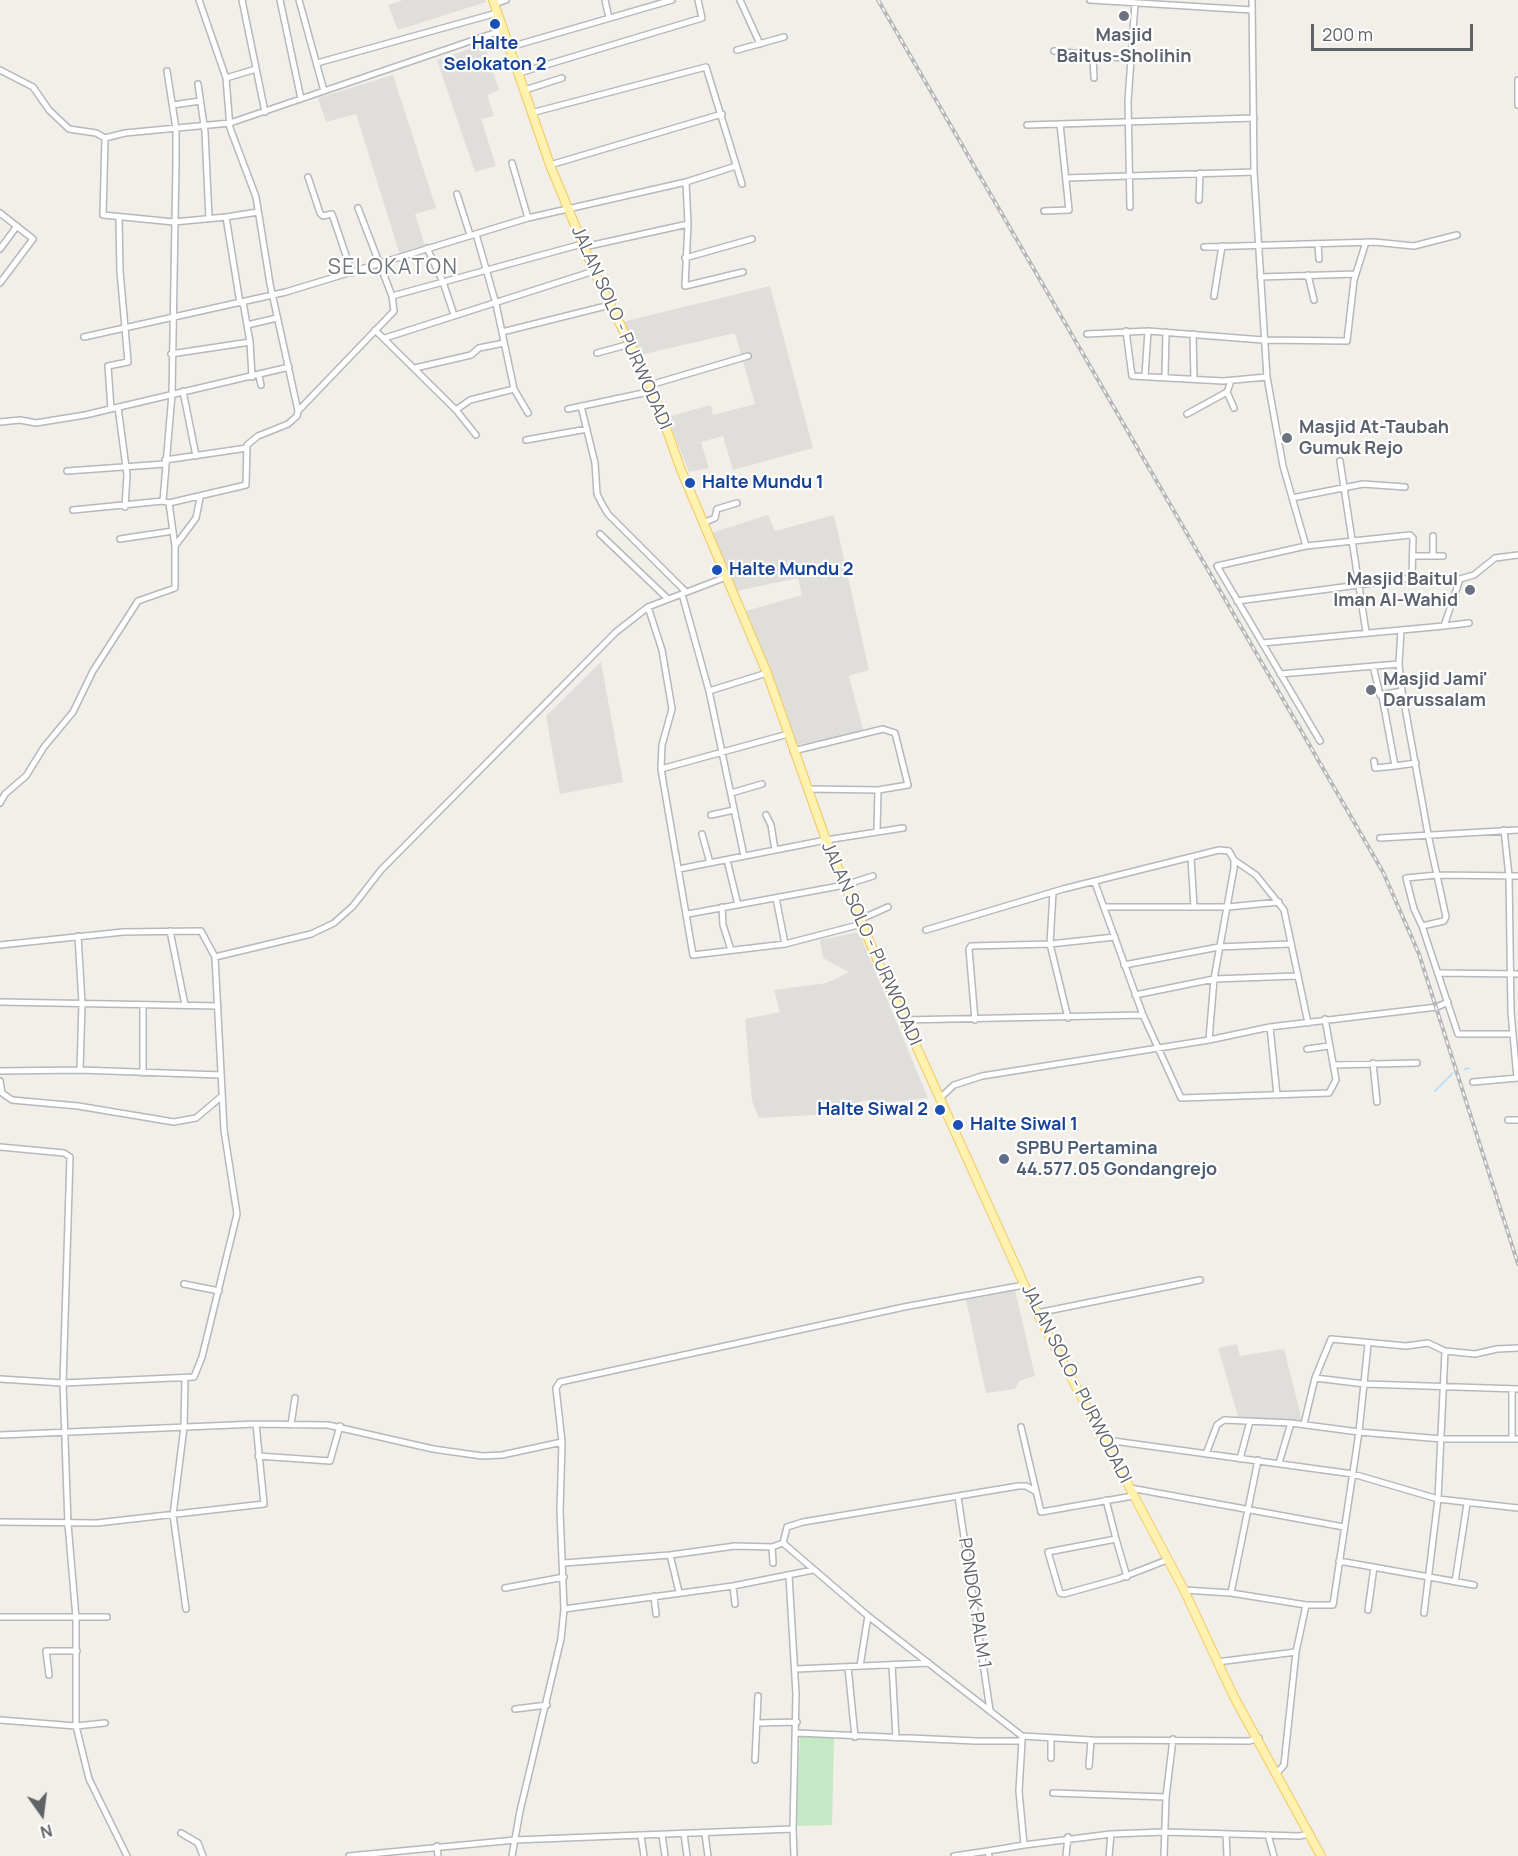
<!DOCTYPE html>
<html>
<head>
<meta charset="utf-8">
<style>
  body { margin:0 }
  #map { position:relative; width:1518px; height:1856px; overflow:hidden; background:#f1efe8; font-family:Manrope,sans-serif }
  canvas { display:block }
  .north { position:absolute; left:12px; top:1784px; width:60px; height:60px; -webkit-text-stroke:4px #fff; paint-order:stroke; rotate:166deg; font-size:16px; font-weight:700; line-height:24px; text-align:center; color:#5f6368 }
  .north::after { content:''; display:block; margin:auto; width:21px; height:27px; background:#5f6368; clip-path:polygon(50% 0,100% 100%,50% 72%,0 100%) }
  .scale { position:absolute; left:1311px; top:24px; width:162px; height:27px; box-sizing:border-box; border:3px solid #5f6368; border-top:0; padding-left:8px; font-size:18px; line-height:21px; white-space:nowrap; color:#5f6368; -webkit-text-stroke:4px #fff; paint-order:stroke }
</style>
</head>
<body>
<div id="map">
<canvas width="1518" height="1856"></canvas>
<div class="north">N</div>
<div class="scale">200 m</div>
</div>
<script>
const c = document.querySelector('canvas').getContext('2d');
c.lineJoin = 'round';
function paint(path, color) {
  c.fillStyle = color;
  c.fill(path, 'evenodd');
}
function toPath(rows) {
  const path = new Path2D();
  for (const r of rows) {
    path.moveTo(r[0], r[1]);
    for (let i = 2; i < r.length; i += 2) path.lineTo(r[i], r[i + 1]);
  }
  return path;
}
function strokePath(path, color, width, dash) {
  c.strokeStyle = color;
  c.lineWidth = width;
  c.lineCap = dash ? 'butt' : 'round';
  c.setLineDash(dash || []);
  c.stroke(path);
}
function write(font, color, halo, rows, align = 'center') {
  c.font = font + ' Manrope,sans-serif';
  c.lineWidth = 4.5;
  c.setLineDash([]);
  c.textBaseline = 'middle';
  c.strokeStyle = halo;
  c.fillStyle = color;
  for (const [text, x, y, turn = 0] of rows) {
    c.save();
    c.translate(x, y);
    c.rotate((+turn || 0) * Math.PI / 180);
    c.textAlign = isNaN(turn) ? turn : align;
    if (halo) c.strokeText(text, 0, 0);
    c.fillText(text, 0, 0);
    c.restore();
  }
}
const industrial = toPath([
  [403,0,485,0,486,2,398,30,388,5],
  [484,44,499,90,487,95,494,116,481,119,496,166,475,172,437,60],
  [393,75,436,208,415,214,425,246,400,255,356,114,326,122,318,98],
  [770,286,813,448,733,470,723,436,701,442,709,468,689,472,667,417,711,405,713,415,755,404,735,333,640,355,622,322],
  [768,515,775,531,834,515,869,670,849,676,864,733,791,746,746,611,802,595,798,578,732,592,708,534],
  [601,662,623,782,560,794,546,716],
  [859,932,928,1098,891,1102,866,1100,814,1115,759,1118,752,1101,745,1019,780,1012,774,990,827,983,849,972,823,958,820,940],
  [1015,1290,1035,1376,1019,1381,1015,1389,986,1393,966,1300],
  [1237,1344,1240,1356,1284,1349,1304,1428,1240,1423,1218,1348]
]);
const green = toPath([
  [800,1735,834,1736,832,1825,796,1826]
]);
const stream = toPath([
  [1465,1069,1469,1068],
  [1435,1091,1453,1073]
]);
const minor = toPath([
  [242,0,265,112],
  [280,0,301,99],
  [299,0,324,91],
  [605,0,609,18],
  [740,0,760,44],
  [1090,0,1252,10],
  [1252,0,1254,172,1267,377,1283,466,1306,546],
  [494,4,506,0],
  [510,47,672,0],
  [737,50,784,37],
  [1054,51,1132,59],
  [1093,56,1094,78],
  [317,63,497,13],
  [0,70,33,87,49,110,69,129,96,133,105,138,125,133,230,123,503,30],
  [519,73,702,18,698,0],
  [226,78,256,69],
  [1518,80,1518,105],
  [198,84,205,132,209,219],
  [525,90,562,78],
  [173,105,200,101],
  [531,113,706,67,742,184],
  [1027,125,1254,118],
  [105,138,103,215,174,222,226,217,240,303],
  [512,163,528,218],
  [550,165,722,114],
  [308,177,320,213,323,216,332,214,352,273],
  [1066,178,1254,172],
  [686,182,688,224,685,286,743,272],
  [457,194,470,235],
  [1199,200,1200,173],
  [1130,207,1128,101,1135,3],
  [1044,211,1069,210,1060,124],
  [0,213,33,239,0,283],
  [226,217,258,212],
  [476,234,496,304,514,389,528,413],
  [1318,244,1319,259],
  [584,247,688,224],
  [1204,247,1374,242,1414,246,1457,235],
  [427,248,443,282,454,315],
  [0,249,17,226],
  [685,258,752,239],
  [1308,275,1314,300],
  [1260,277,1356,274],
  [392,296,582,244],
  [1214,296,1222,246],
  [243,302,250,342],
  [247,325,277,318],
  [375,330,456,410,476,435],
  [1126,331,1132,376,1223,381,1267,377],
  [502,332,610,305],
  [1087,334,1148,331,1263,340,1347,341,1354,280,1366,242],
  [1193,334,1194,379],
  [84,337,286,292,528,218,686,182,736,166],
  [385,338,594,271],
  [597,353,630,344],
  [171,354,250,342,252,377],
  [415,368,471,355,479,348,504,343],
  [259,376,261,385],
  [1145,376,1148,331],
  [1165,376,1166,332],
  [650,385,748,356],
  [183,391,196,456],
  [1227,392,1234,408],
  [581,406,595,463,597,494,602,504,608,514,686,592],
  [118,407,127,475,125,507],
  [111,409,108,366,128,362,120,271,119,218],
  [568,409,653,391],
  [456,410,470,400,514,389],
  [298,411,394,311,392,296,358,208],
  [1187,414,1227,392,1231,381],
  [0,422,20,420,36,423,85,415,289,367],
  [526,440,587,429],
  [165,460,247,448],
  [1340,461,1366,632],
  [67,471,165,464],
  [1292,498,1363,484,1405,487],
  [163,501,172,394,176,164,176,129,167,71],
  [169,503,246,485,247,445,258,436,288,424,297,416,298,411,270,284,256,197,230,128,226,78,199,0],
  [703,523,715,518,717,509,737,503],
  [600,534,668,599],
  [1433,536,1433,556],
  [120,539,173,531],
  [175,546,196,518,200,498],
  [1413,556,1443,556],
  [682,594,709,691,744,856],
  [1237,601,1412,578,1460,579],
  [648,607,662,650,672,709,662,745,661,769,693,955,785,944,862,924],
  [1444,626,1469,623],
  [1262,643,1444,626,1460,579,1474,575,1495,558,1518,555],
  [1399,664,1401,630],
  [1373,666,1380,695,1402,691],
  [1280,674,1399,664,1402,691,1428,834,1446,917,1444,921,1422,926,1458,1034,1513,1034],
  [709,691,767,673],
  [1382,696,1395,766,1416,763],
  [1320,741,1217,566,1306,546,1410,535,1413,538,1412,578],
  [793,751,883,729,895,733,908,785,878,790,807,789],
  [1374,761,1375,768,1395,766],
  [661,769,788,734],
  [731,793,762,784],
  [0,803,5,794,26,776,44,747,73,712,93,671,138,601,175,588,175,546,169,503,163,501,73,510],
  [711,815,734,810],
  [766,815,771,825,775,850],
  [1504,830,1509,876,1511,1012,1517,1078],
  [877,831,878,790],
  [702,834,710,863],
  [1380,838,1518,830],
  [1191,858,1194,907],
  [727,860,738,905],
  [1234,860,1256,875,1284,910,1308,1023],
  [679,869,826,840,903,828],
  [1095,883,1143,1015,1181,1098,1329,1093,1336,1080,1325,1019],
  [1053,892,1050,944,1068,1018],
  [776,898,785,944],
  [722,907,723,925,731,950],
  [1105,907,1228,907,1279,902],
  [688,914,845,885,873,876],
  [861,919,888,907],
  [1422,926,1414,909,1406,878,1437,875,1518,876],
  [926,930,1063,889,1219,850,1229,851,1234,860,1234,868,1214,979,1209,1040],
  [170,931,185,1005],
  [78,936,82,1003,80,1070],
  [0,945,123,932,201,931,215,957,224,1130,237,1214,202,1357,194,1377,63,1383,0,1379],
  [215,957,311,934,334,923,353,906,381,870,616,632,648,607,726,577],
  [1124,965,1219,947,1289,944],
  [1440,973,1518,974],
  [1135,995,1214,979,1296,976],
  [0,1002,218,1006],
  [904,1020,1143,1015],
  [975,1020,969,949,971,946,1050,944,1115,937],
  [1270,1027,1277,1095],
  [1307,1049,1329,1046],
  [1373,1063,1377,1102],
  [1333,1065,1417,1063],
  [0,1071,80,1070,221,1075],
  [143,1073,143,1005],
  [0,1081,2,1093,12,1100,78,1106,174,1122,196,1118,222,1096],
  [1473,1082,1518,1078],
  [940,1098,954,1085,982,1076,1209,1040,1270,1027,1437,1007,1448,1002],
  [1508,1120,1518,1120],
  [0,1147,64,1153,70,1157,63,1383,68,1524,76,1618,76,1726,89,1779,127,1856],
  [184,1284,219,1291],
  [1037,1313,1200,1280],
  [1315,1378,1365,1384,1518,1389],
  [185,1379,184,1427,173,1515,186,1609],
  [1512,1389,1512,1439],
  [1304,1424,1315,1378,1331,1339,1406,1346,1428,1343,1445,1351,1475,1354,1497,1349,1518,1348],
  [291,1425,295,1398],
  [1021,1427,1041,1512,1133,1496],
  [0,1435,256,1424,328,1425,433,1449,482,1456,502,1455,562,1442,560,1511,564,1609,561,1639,520,1811,512,1856],
  [1106,1440,1353,1474,1438,1499,1518,1508],
  [562,1442,556,1388,560,1382,904,1307,1024,1285],
  [1206,1454,1217,1425,1224,1420,1291,1423,1359,1432,1442,1439,1518,1439],
  [258,1456,330,1461,340,1426],
  [1240,1459,1250,1421],
  [1279,1463,1291,1423],
  [1130,1488,1344,1527],
  [958,1497,990,1710],
  [1106,1500,1116,1539,1048,1552,1060,1593,1064,1594,1118,1579,1167,1560],
  [0,1522,97,1523,264,1504,256,1424],
  [1116,1539,1127,1577],
  [783,1543,868,1616,1022,1736,1022,1741,976,1741,797,1733],
  [783,1543,787,1527,803,1522,1018,1486,1026,1486,1035,1491],
  [772,1547,773,1563],
  [670,1555,679,1592],
  [1339,1561,1474,1585],
  [564,1563,670,1555,735,1546,772,1547,783,1543],
  [1455,1582,1467,1504],
  [733,1586,735,1604],
  [505,1588,564,1577],
  [1184,1590,1231,1593,1306,1605,1333,1605,1359,1432,1368,1344],
  [1231,1593,1258,1460],
  [654,1596,656,1614],
  [564,1609,733,1586,813,1570],
  [1368,1610,1374,1567],
  [1424,1613,1438,1499,1445,1351],
  [0,1617,107,1617],
  [1217,1662,1296,1652],
  [892,1665,896,1738],
  [860,1666,868,1616],
  [848,1667,855,1737],
  [796,1669,929,1663],
  [49,1675,46,1651,77,1651],
  [515,1709,547,1705],
  [0,1720,76,1726,105,1723],
  [758,1723,797,1722],
  [1022,1736,1091,1740,1249,1741,1259,1738],
  [1022,1741,1019,1791,1024,1845],
  [1051,1758,1051,1739],
  [755,1760,758,1696],
  [1089,1766,1091,1740],
  [1277,1773,1284,1765,1296,1652,1306,1605],
  [1053,1793,1166,1797],
  [793,1829,794,1856],
  [181,1833,198,1843,203,1856],
  [684,1834,687,1856],
  [705,1834,708,1856],
  [1226,1834,1227,1856],
  [662,1835,665,1856],
  [1268,1835,1274,1856],
  [641,1836,644,1856],
  [437,1846,438,1856],
  [349,1856,515,1840,793,1829,796,1694,789,1576],
  [954,1856,988,1851],
  [989,1856,988,1851,1024,1845,1111,1834,1165,1832,1299,1836,1310,1834],
  [1066,1856,1068,1837],
  [1109,1856,1111,1834],
  [1164,1856,1166,1797,1173,1739]
]);
const primary = toPath([
  [493,0,550,165,594,271,653,391,681,470,767,673,826,840,880,966,1037,1313,1184,1590,1234,1697,1321,1856]
]);
const rail = toPath([
  [878,0,1383,872,1419,954,1518,1264]
]);
const markers = [
  [1124,16,6,"#6b7280"],
  [495,24,6,"#1a4fb4"],
  [1287,438,6,"#6b7280"],
  [690,483,6,"#1a4fb4"],
  [717,570,6,"#1a4fb4"],
  [1470,590,6,"#6b7280"],
  [1371,690,6,"#6b7280"],
  [940,1110,6,"#1a4fb4"],
  [958,1125,6,"#1a4fb4"],
  [1004,1159,6,"#5c6f8a"]
];
const worshipNames = [
  ["Masjid",1124,36,"center"],
  ["Baitus-Sholihin",1124,57,"center"],
  ["Masjid At-Taubah",1299,428],
  ["Gumuk Rejo",1299,449],
  ["Masjid Baitul",1458,580,"right"],
  ["Iman Al-Wahid",1458,601,"right"],
  ["Masjid Jami'",1383,680],
  ["Darussalam",1383,701]
];
const transitNames = [
  ["Halte",495,44,"center"],
  ["Selokaton 2",495,65,"center"],
  ["Halte Mundu 1",702,483],
  ["Halte Mundu 2",729,570],
  ["Halte Siwal 2",928,1110,"right"],
  ["Halte Siwal 1",970,1125]
];
const streetNames = [
  ["JALAN SOLO - PURWODADI",621,328,66],
  ["JALAN SOLO - PURWODADI",871,944,66],
  ["JALAN SOLO - PURWODADI",1076,1384,63],
  ["PONDOK PALM 1",974,1603,81]
];
const serviceNames = [
  ["SPBU Pertamina",1016,1149],
  ["44.577.05 Gondangrejo",1016,1170]
];
const quarterNames = [
  ["SELOKATON",393,268]
];
paint(industrial, '#e0deda');
paint(green, '#c5e8c5');
strokePath(stream, '#aadaff', 1.5);
strokePath(minor, '#b5b8bc', 8);
strokePath(primary, '#f2c960', 10);
strokePath(minor, '#fff', 5);
strokePath(primary, '#fff2af', 8);
strokePath(rail, '#b6b7b8', 4);
strokePath(rail, '#fff', 1.5, [4.5]);
for (const [x, y, r, color] of markers) {
  const dot = new Path2D();
  dot.arc(x, y, r, 0, 2 * Math.PI);
  c.fillStyle = color;
  c.fill(dot);
  strokePath(dot, '#fff', 2);
}
write('bold 18px', '#5b616d', '#fff', worshipNames, 'left');
write('bold 18px', '#164399', '#fff', transitNames, 'left');
write('18px', '#5f6368', '#fff', streetNames);
write('bold 18px', '#4e5e75', '#fff', serviceNames, 'left');
c.letterSpacing = '1.5px';
write('21px', '#70757a', '#fff', quarterNames);
c.letterSpacing = '0px';
</script>
</body>
</html>
